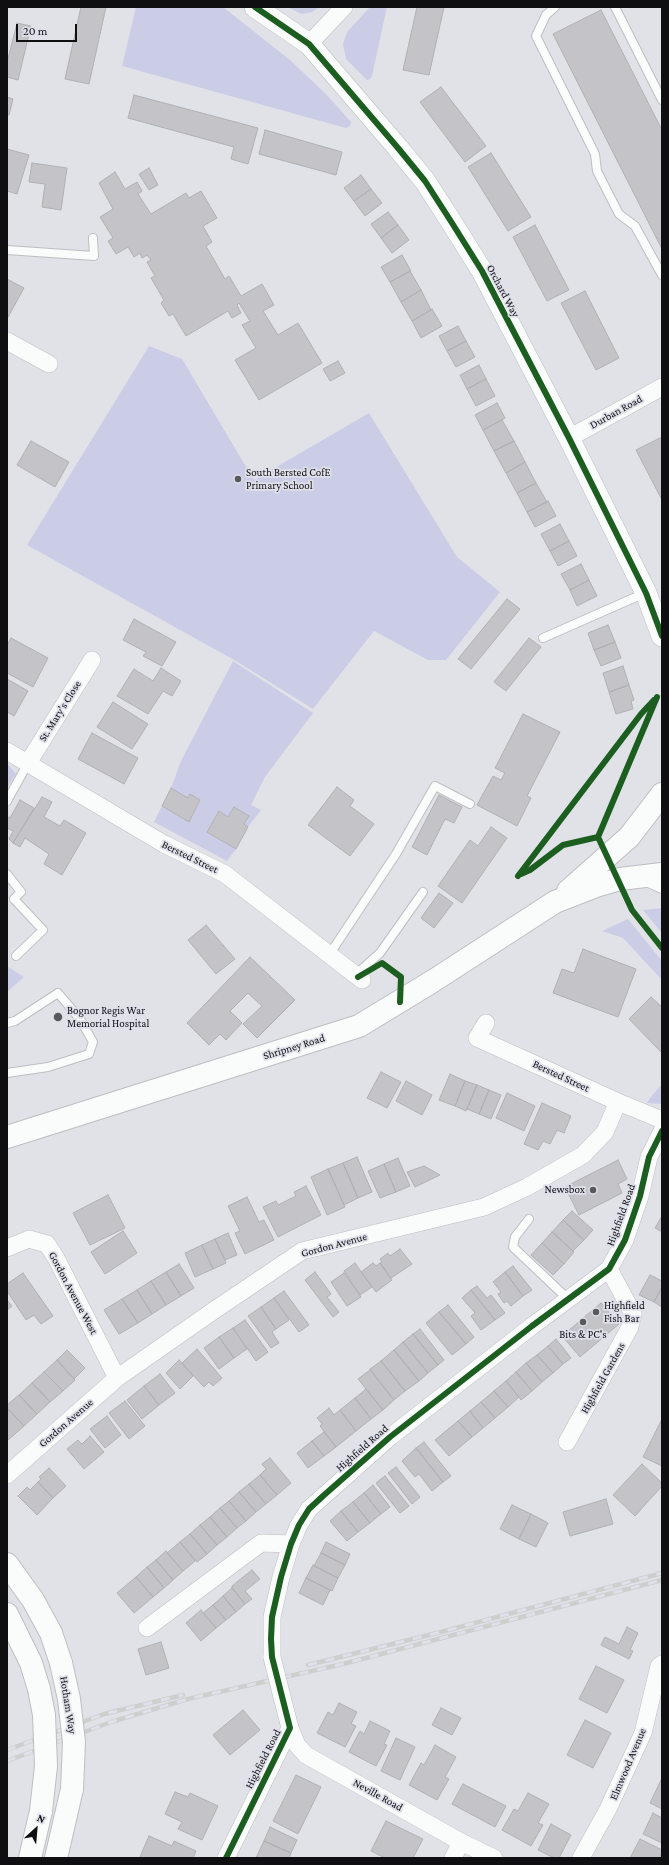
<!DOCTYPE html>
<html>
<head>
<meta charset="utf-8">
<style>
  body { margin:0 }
  #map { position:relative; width:669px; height:1865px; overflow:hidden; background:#e1e2e7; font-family:"Crimson Pro",serif }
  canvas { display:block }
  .frame { position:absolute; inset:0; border:8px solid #0f0f12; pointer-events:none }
  .north { position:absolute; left:16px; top:1809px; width:40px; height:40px; -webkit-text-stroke:3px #dfe0e9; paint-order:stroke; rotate:26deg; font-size:11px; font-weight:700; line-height:16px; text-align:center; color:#0f0f12 }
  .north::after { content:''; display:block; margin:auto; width:14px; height:18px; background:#0f0f12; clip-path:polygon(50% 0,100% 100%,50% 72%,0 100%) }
  .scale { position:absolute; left:16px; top:24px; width:61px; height:18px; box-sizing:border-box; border:2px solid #0f0f12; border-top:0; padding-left:5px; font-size:12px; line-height:14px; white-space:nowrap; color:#0f0f12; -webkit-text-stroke:3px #dfe0e9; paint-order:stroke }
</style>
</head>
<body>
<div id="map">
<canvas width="669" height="1865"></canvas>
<div class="frame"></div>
<div class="north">N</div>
<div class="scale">20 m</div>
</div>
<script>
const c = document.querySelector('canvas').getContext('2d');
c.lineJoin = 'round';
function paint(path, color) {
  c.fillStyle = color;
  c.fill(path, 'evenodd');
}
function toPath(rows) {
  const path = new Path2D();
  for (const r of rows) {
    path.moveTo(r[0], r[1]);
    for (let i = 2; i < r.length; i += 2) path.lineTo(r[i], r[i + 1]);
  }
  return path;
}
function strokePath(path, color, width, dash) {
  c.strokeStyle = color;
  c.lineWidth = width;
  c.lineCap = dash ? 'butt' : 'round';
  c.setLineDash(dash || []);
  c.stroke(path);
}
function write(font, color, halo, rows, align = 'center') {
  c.font = font + ' "Crimson Pro",serif';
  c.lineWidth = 3.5;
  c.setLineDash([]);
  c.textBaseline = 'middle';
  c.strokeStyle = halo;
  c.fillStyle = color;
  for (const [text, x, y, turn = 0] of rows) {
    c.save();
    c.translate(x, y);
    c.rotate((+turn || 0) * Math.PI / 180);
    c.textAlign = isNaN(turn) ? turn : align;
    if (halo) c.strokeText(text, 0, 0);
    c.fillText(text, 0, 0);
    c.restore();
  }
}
const green = toPath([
  [136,7,223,7,290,60,326,94,351,122,350,126,346,128,122,66],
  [287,7,319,7,312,12,302,14],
  [370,7,387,7,372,76,370,79,367,80,346,59,343,44,347,32],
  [149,346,182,359,254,480,369,413,457,557,500,592,446,660,428,660,374,631,313,709,236,661,27,545],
  [233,661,313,713,265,777,251,805,261,810,248,827,244,824,249,816,234,807,228,817,219,811,207,831,236,849,227,861,154,822,162,806,189,821,200,801,190,795,188,798,171,788,181,761],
  [7,763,16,774,7,788],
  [662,908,662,933,643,910],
  [628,919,662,961,662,980,623,938,602,931],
  [7,966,24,977,7,992],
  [662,1084,662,1104,647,1103,650,1098]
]);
const building = toPath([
  [81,7,106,7,89,84,65,79,81,7],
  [417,7,444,7,429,75,403,70,417,7],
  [601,10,662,130,662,249,553,34,601,10],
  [17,23,31,26,18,80,7,77,7,63,17,23],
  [441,87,486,146,465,162,420,102,441,87],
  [134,95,258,128,248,164,231,159,234,147,128,118,134,95],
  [7,97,13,99,9,115,7,115,7,97],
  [265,130,342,152,336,175,259,154,265,130],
  [7,149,29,155,17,194,7,191,7,149],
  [491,153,531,217,508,231,468,167,491,153],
  [32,163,67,168,61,210,42,207,45,184,29,182,32,163],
  [149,168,158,185,149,190,139,174,149,168],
  [115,172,125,189,137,182,142,191,138,194,151,214,186,193,189,198,201,191,217,218,203,226,212,242,206,246,225,279,229,276,241,296,262,284,274,305,263,311,278,335,298,323,322,363,259,400,235,360,256,348,242,325,250,321,239,303,237,305,241,313,232,318,228,311,186,336,173,314,169,316,161,303,164,300,151,278,155,276,147,262,151,260,147,255,142,258,140,253,134,257,128,247,116,254,108,241,113,238,100,217,113,209,99,183,115,172],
  [361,175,371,189,354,201,344,188,361,175],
  [371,189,382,203,365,216,354,201,371,189],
  [388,212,398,225,381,238,371,224,388,212],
  [398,225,409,240,392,253,381,238,398,225],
  [535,225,569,290,547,301,513,237,535,225],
  [402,255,411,271,390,282,381,267,402,255],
  [410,271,421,290,401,302,390,282,410,271],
  [7,279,24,288,7,319,7,279],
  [421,290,431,310,412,321,401,302,421,290],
  [585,291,619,358,596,370,561,303,585,291],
  [432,309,442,326,421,338,412,321,432,309],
  [458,326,466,341,447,351,439,336,458,326],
  [466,341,475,357,456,367,447,351,466,341],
  [338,361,345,373,330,381,323,369,338,361],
  [479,365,486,379,467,389,460,375,479,365],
  [486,379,495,396,476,406,467,389,486,379],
  [497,403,505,418,483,430,475,415,497,403],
  [502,420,514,441,494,451,483,430,502,420],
  [660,438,662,441,662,500,636,450,660,438],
  [31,441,69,462,55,487,17,465,31,441],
  [514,441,525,462,506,473,494,451,514,441],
  [525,462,536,483,517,493,506,473,525,462],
  [536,483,547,502,527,512,517,493,536,483],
  [548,501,556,516,535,527,527,512,548,501],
  [560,524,569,541,550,551,541,534,560,524],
  [569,541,577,556,558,566,550,551,569,541],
  [581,564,589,580,570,590,561,574,581,564],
  [589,580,597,596,577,606,570,590,589,580],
  [507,599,520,609,471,669,458,659,507,599],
  [134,619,176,642,162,666,143,656,146,652,123,640,134,619],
  [608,625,615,642,594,650,588,633,608,625],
  [11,638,48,658,33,687,7,673,7,645,11,638],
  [529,638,541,647,506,691,494,682,529,638],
  [615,642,621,658,601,666,594,650,615,642],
  [623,666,629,685,609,692,603,673,623,666],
  [161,668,181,681,172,696,163,691,148,714,117,696,134,669,153,681,161,668],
  [7,679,28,691,14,716,7,712,7,679],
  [629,685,634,700,631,701,633,709,616,714,609,692,629,685],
  [113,702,148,724,132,749,97,727,113,702],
  [523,714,560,732,527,796,531,798,517,826,477,805,493,776,501,780,505,773,495,768,523,714],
  [92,733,138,758,124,784,78,759,92,733],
  [337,787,354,800,350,806,374,824,350,856,308,825,337,787],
  [171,788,188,798,190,794,200,800,189,822,162,806,171,788],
  [439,795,462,807,454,823,445,819,427,855,412,847,439,795],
  [42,797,52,802,44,817,60,826,64,820,86,833,62,875,44,864,49,854,25,838,20,847,13,843,42,797],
  [20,800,34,808,13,843,9,839,13,831,7,828,7,816,10,818,20,800],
  [234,807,249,816,244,824,248,827,236,849,207,832,219,811,228,817,234,807],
  [491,827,507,838,462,903,438,886,470,840,478,846,491,827],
  [439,893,453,903,434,928,421,918,439,893],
  [206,925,235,959,216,974,188,940,206,925],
  [583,949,636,969,618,1017,553,993,562,969,574,973,583,949],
  [250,957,295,1000,257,1038,243,1024,262,1006,248,993,230,1011,242,1023,226,1040,220,1034,209,1045,187,1023,250,957],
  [651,997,662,1007,662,1053,629,1019,651,997],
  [381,1072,401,1082,387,1108,367,1098,381,1072],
  [450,1074,465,1081,455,1106,439,1100,450,1074],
  [406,1081,432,1095,422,1115,396,1101,406,1081],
  [465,1081,477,1085,466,1111,455,1106,465,1081],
  [477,1085,489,1090,479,1114,467,1109,477,1085],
  [489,1090,501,1095,491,1119,479,1114,489,1090],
  [507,1093,535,1106,524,1131,496,1118,507,1093],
  [542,1103,571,1116,564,1133,557,1130,550,1144,543,1141,538,1150,524,1144,542,1103],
  [357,1157,372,1192,358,1198,343,1163,357,1157],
  [398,1158,410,1186,396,1192,384,1164,398,1158],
  [618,1160,627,1179,618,1184,622,1193,579,1215,565,1187,618,1160],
  [343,1163,358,1198,344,1205,328,1169,343,1163],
  [384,1164,396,1192,380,1198,368,1171,384,1164],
  [424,1166,440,1175,415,1187,407,1172,424,1166],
  [328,1169,345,1207,327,1215,311,1177,328,1169],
  [306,1186,321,1215,278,1237,263,1207,276,1201,278,1205,296,1196,294,1192,306,1186],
  [108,1195,125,1228,90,1245,73,1213,108,1195],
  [247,1197,259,1222,264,1220,274,1240,245,1254,235,1233,240,1231,228,1206,247,1197],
  [572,1211,593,1230,584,1240,563,1220,572,1211],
  [662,1216,662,1232,655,1228,662,1216],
  [563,1220,584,1240,573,1251,552,1232,563,1220],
  [123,1231,137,1253,105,1274,91,1252,123,1231],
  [552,1232,574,1252,564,1264,542,1243,552,1232],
  [228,1233,237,1255,225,1260,215,1239,228,1233],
  [215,1239,226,1263,213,1269,202,1245,215,1239],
  [542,1243,564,1264,553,1275,531,1255,542,1243],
  [202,1245,213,1269,195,1277,185,1253,202,1245],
  [400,1249,412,1264,391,1278,380,1263,382,1262,380,1259,388,1253,390,1256,400,1249],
  [355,1263,372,1287,360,1295,344,1271,355,1263],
  [373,1263,376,1266,380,1263,392,1280,376,1292,361,1272,373,1263],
  [179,1264,194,1288,181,1296,166,1272,179,1264],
  [513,1266,532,1290,523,1296,505,1272,513,1266],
  [166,1272,181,1296,166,1305,151,1281,166,1272],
  [315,1272,331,1294,327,1297,339,1312,333,1317,305,1280,315,1272],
  [505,1272,523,1296,511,1306,507,1301,504,1303,498,1294,501,1292,493,1282,505,1272],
  [23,1273,53,1316,41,1324,34,1315,26,1320,7,1291,7,1284,23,1273],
  [344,1273,361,1297,347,1306,331,1282,344,1273],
  [650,1275,662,1281,662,1287,654,1302,639,1295,650,1275],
  [151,1281,166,1305,152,1314,137,1290,151,1281],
  [477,1286,487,1298,491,1295,505,1313,495,1320,471,1290,477,1286],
  [662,1287,662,1307,654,1302,662,1287],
  [137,1290,152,1314,138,1323,122,1299,137,1290],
  [471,1290,495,1320,481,1330,471,1316,475,1313,462,1298,471,1290],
  [284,1291,309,1325,299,1332,274,1298,284,1291],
  [274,1298,289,1320,276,1329,261,1307,274,1298],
  [122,1299,138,1323,119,1334,104,1310,122,1299],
  [7,1300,12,1306,7,1310,7,1300],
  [601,1303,619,1324,580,1357,562,1336,601,1303],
  [448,1305,474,1337,466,1344,439,1312,448,1305],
  [261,1307,276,1329,272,1332,279,1343,271,1348,248,1316,261,1307],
  [439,1312,466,1344,452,1355,426,1323,439,1312],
  [245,1320,268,1352,256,1361,233,1328,245,1320],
  [233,1328,247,1349,234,1358,219,1337,233,1328],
  [420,1329,444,1360,438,1365,413,1334,420,1329],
  [413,1334,438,1365,428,1373,403,1342,413,1334],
  [219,1337,234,1358,219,1369,204,1348,219,1337],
  [556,1339,571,1358,563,1364,548,1346,556,1339],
  [403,1342,428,1373,419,1381,394,1350,403,1342],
  [548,1346,563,1364,553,1373,537,1355,548,1346],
  [197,1349,222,1378,213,1386,209,1382,204,1387,182,1363,197,1349],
  [67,1350,85,1368,74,1379,57,1360,67,1350],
  [394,1350,419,1381,405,1391,381,1361,394,1350],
  [537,1355,553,1373,542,1382,526,1363,537,1355],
  [57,1360,75,1380,63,1391,44,1372,57,1360],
  [179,1360,193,1376,180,1389,166,1373,179,1360],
  [381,1361,405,1391,394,1400,370,1369,381,1361],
  [526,1363,542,1382,532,1391,516,1372,526,1363],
  [370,1370,394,1400,383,1410,358,1379,370,1370],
  [44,1372,63,1391,50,1402,32,1383,44,1372],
  [516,1372,532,1391,521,1400,506,1381,516,1372],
  [160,1374,175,1393,159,1405,144,1386,160,1374],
  [506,1381,519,1397,508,1407,494,1391,506,1381],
  [32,1383,50,1402,37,1414,19,1395,32,1383],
  [144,1386,159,1405,142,1419,127,1400,144,1386],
  [366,1389,383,1410,371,1419,355,1398,366,1389],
  [494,1391,508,1407,495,1418,481,1402,494,1391],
  [19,1395,37,1414,24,1426,7,1408,7,1405,19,1395],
  [355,1398,371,1419,356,1431,340,1410,355,1398],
  [125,1401,145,1426,129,1439,109,1413,125,1401],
  [481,1402,495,1418,483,1428,470,1411,481,1402],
  [7,1408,24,1426,8,1440,7,1438,7,1408],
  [329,1408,334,1415,340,1410,356,1431,336,1447,320,1426,322,1424,317,1418,329,1408],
  [470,1411,483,1428,472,1437,458,1421,470,1411],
  [107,1416,121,1435,105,1448,90,1429,107,1416],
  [662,1419,662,1466,643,1457,662,1419],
  [458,1421,472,1437,449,1456,435,1440,458,1421],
  [324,1432,336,1447,324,1456,312,1441,324,1432],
  [90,1436,104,1452,84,1469,67,1449,78,1440,82,1444,90,1436],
  [312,1441,324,1456,308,1468,297,1453,312,1441],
  [424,1442,451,1476,443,1482,416,1448,424,1442],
  [416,1448,443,1482,432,1491,419,1474,415,1477,402,1461,416,1448],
  [270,1458,291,1483,277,1495,260,1475,266,1469,262,1464,270,1458],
  [642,1464,662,1483,662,1486,635,1516,613,1495,642,1464],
  [396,1467,420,1497,412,1504,388,1473,396,1467],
  [49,1468,66,1486,53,1498,38,1482,41,1479,39,1477,49,1468],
  [260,1475,277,1495,266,1504,249,1484,260,1475],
  [385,1476,409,1506,400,1513,376,1483,385,1476],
  [38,1482,53,1498,37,1515,18,1496,27,1487,30,1490,38,1482],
  [249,1484,266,1504,256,1512,239,1492,249,1484],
  [373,1485,390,1507,381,1514,364,1493,373,1485],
  [239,1492,256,1512,246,1521,229,1501,239,1492],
  [364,1493,381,1514,370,1523,353,1502,364,1493],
  [606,1499,613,1524,570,1536,563,1512,606,1499],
  [229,1501,246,1521,237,1528,220,1508,229,1501],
  [353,1502,370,1523,358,1532,341,1511,353,1502],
  [512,1505,531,1514,519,1539,500,1529,512,1505],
  [220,1508,237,1528,227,1537,210,1517,220,1508],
  [341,1511,358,1532,347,1541,330,1521,341,1511],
  [531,1514,548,1523,536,1547,519,1539,531,1514],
  [210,1517,227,1537,217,1545,200,1525,210,1517],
  [200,1525,217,1545,207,1554,190,1534,200,1525],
  [190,1534,207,1554,197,1562,180,1542,190,1534],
  [180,1542,195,1561,183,1571,167,1553,180,1542],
  [326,1542,350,1554,345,1565,321,1553,326,1542],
  [166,1551,183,1571,173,1580,156,1560,166,1551],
  [321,1553,345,1565,338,1578,314,1566,321,1553],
  [156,1560,173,1580,164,1588,147,1567,156,1560],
  [313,1565,338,1578,332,1591,306,1578,313,1565],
  [147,1567,164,1588,153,1597,136,1577,147,1567],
  [252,1570,260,1579,245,1591,252,1599,245,1604,232,1588,232,1586,252,1570],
  [136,1577,153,1597,134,1613,117,1593,136,1577],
  [306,1578,330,1590,323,1605,299,1593,306,1578],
  [232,1588,245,1604,236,1612,223,1596,232,1588],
  [223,1596,236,1612,226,1620,213,1605,223,1596],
  [213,1605,226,1620,216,1628,203,1613,213,1605],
  [201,1610,216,1628,201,1641,186,1623,201,1610],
  [627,1627,638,1633,630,1650,633,1651,629,1659,601,1645,605,1637,619,1644,627,1627],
  [161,1642,169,1668,146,1675,138,1649,161,1642],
  [596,1666,624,1680,607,1713,579,1699,596,1666],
  [339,1703,357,1712,351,1724,356,1726,345,1747,317,1733,328,1712,333,1715,339,1703],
  [441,1708,461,1718,452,1735,432,1725,441,1708],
  [243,1710,260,1730,230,1755,213,1735,243,1710],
  [585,1720,611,1733,593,1768,567,1755,585,1720],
  [370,1721,390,1731,384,1744,387,1745,376,1766,349,1752,360,1731,364,1734,370,1721],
  [396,1738,415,1747,400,1780,381,1771,396,1738],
  [435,1745,456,1757,445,1777,449,1779,437,1800,409,1785,421,1763,424,1765,435,1745],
  [296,1775,321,1787,298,1834,273,1821,296,1775],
  [661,1780,662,1780,662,1809,650,1803,661,1780],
  [463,1784,506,1806,495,1827,452,1804,463,1784],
  [175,1792,188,1797,190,1793,218,1806,202,1840,178,1829,182,1822,165,1814,175,1792],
  [528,1793,549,1804,538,1823,543,1825,531,1846,502,1830,514,1809,518,1811,528,1793],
  [653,1813,662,1818,662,1843,643,1834,653,1813],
  [386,1821,423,1839,413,1858,385,1858,371,1851,386,1821],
  [551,1824,571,1835,559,1858,554,1858,538,1850,551,1824],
  [270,1827,297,1840,291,1853,264,1841,270,1827],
  [149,1836,172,1846,174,1841,196,1851,193,1858,143,1858,140,1857,149,1836],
  [640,1839,662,1850,660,1858,630,1858,640,1839],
  [264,1841,291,1853,289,1858,256,1858,264,1841]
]);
const service = toPath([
  [555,7,546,15,536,36,595,154,597,171,619,214,635,226,662,275],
  [615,7,662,100],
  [7,250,94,256,93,238],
  [543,638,645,593],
  [7,801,28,763],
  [7,874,21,892,14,899,43,930,16,956],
  [646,882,662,889],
  [329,955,396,854,435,786,470,804],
  [355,975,380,953,423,892],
  [7,1023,15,1021,58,993,80,1019,93,1042,89,1054,48,1067,7,1073],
  [529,1219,515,1237,513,1247,568,1299]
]);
const minor = toPath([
  [309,44,344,7],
  [7,341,49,364],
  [569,438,662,387],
  [7,751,164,844,225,874,362,980],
  [28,763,92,660],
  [486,1023,477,1038,618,1102,662,1120],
  [7,1248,29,1239,47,1244,56,1258,117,1378],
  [567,1442,630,1327,633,1314,609,1269],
  [7,1475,117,1378,216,1309,302,1251,484,1207,527,1187,583,1155,605,1132,618,1102],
  [147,1628,261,1543,291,1544],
  [272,1657,272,1617,281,1577,291,1544,299,1525,309,1509,390,1437,532,1326,609,1269,625,1240,640,1196,649,1157,662,1131],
  [290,1728,297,1745,306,1755,461,1842,494,1858],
  [226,1858,290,1728,281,1693],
  [453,1858,461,1842],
  [581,1858,608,1809,643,1733,659,1666,662,1664]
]);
const tertiary = toPath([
  [255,7,309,44,398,148,425,181,452,223,482,271,569,438,646,593,662,636]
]);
const secondary = toPath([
  [7,1564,33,1600,51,1633,61,1663],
  [7,1614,31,1663,39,1689],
  [30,1858,41,1811],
  [56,1858,72,1789]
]);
const primary = toPath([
  [568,891,629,837,662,794],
  [7,1137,359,1026,433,981,555,902,596,886,620,879,662,874]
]);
const rail = toPath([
  [308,1665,441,1632,662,1573],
  [7,1750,104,1714,183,1695],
  [7,1761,111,1722,188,1699,347,1663,662,1580]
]);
const minorBridge = toPath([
  [272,1657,281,1693]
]);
const secondaryBridge = toPath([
  [61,1663,69,1699,74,1742,72,1789],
  [39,1689,44,1715,46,1766,41,1811]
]);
const cycleway = toPath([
  [255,7,309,44,398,148,425,181,452,223,482,271,569,438,646,593,662,636],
  [657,697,598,837,632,910,662,948],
  [521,874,530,870,563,845,598,837],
  [518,876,641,714,654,700],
  [358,977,382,963,401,977,400,1002],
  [226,1858,290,1728,272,1657,271,1639,272,1617,281,1577,291,1544,299,1525,309,1509,323,1496,390,1437,532,1326,609,1269,625,1240,640,1196,649,1157,662,1131]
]);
const markers = [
  [238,479,4,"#58595d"],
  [58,1017,5,"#58595d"],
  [593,1190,4,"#58595d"],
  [596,1312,4,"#58595d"],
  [583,1322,4,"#58595d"]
];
const streetNames = [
  ["Orchard Way",503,291,62],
  ["Durban Road",616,412,-29],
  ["St. Mary's Close",60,711,-58],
  ["Bersted Street",190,857,26],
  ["Shripney Road",294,1047,-17],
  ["Bersted Street",561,1076,25],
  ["Highfield Road",621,1215,-70],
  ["Gordon Avenue",334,1245,-15],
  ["Gordon Avenue West",73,1293,62],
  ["Highfield Gardens",603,1378,-61],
  ["Gordon Avenue",66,1423,-41],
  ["Highfield Road",362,1448,-41],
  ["Hotham Way",68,1705,81],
  ["Highfield Road",263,1759,-63],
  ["Elmwood Avenue",628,1764,-67],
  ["Neville Road",378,1795,29]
];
const poiNames = [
  ["South Bersted CofE",246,473],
  ["Primary School",246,486],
  ["Bognor Regis War",67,1011],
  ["Memorial Hospital",67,1024],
  ["Newsbox",585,1190,"right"],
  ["Highfield",604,1306],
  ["Fish Bar",604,1319],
  ["Bits & PC's",583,1335,"center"]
];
paint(green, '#cbcde7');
paint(building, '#c4c4c8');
strokePath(building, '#b0b0b4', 1);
strokePath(service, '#bebec2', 10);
strokePath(minor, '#bebec2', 18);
strokePath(tertiary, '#bebec2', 22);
strokePath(secondary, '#bebec2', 24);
strokePath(primary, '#bebec2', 24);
strokePath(service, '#fafbfb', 8);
strokePath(minor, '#fafbfb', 17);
strokePath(tertiary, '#fafbfb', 21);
strokePath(secondary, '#fafbfb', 22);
strokePath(primary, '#fafbfb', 22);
strokePath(rail, '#cdcece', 4.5);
strokePath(rail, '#dfe0e9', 3, [9]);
strokePath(minorBridge, '#bebec2', 18, []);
strokePath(secondaryBridge, '#bebec2', 24, []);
strokePath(minorBridge, '#fafbfb', 17);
strokePath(secondaryBridge, '#fafbfb', 22);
strokePath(cycleway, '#1b5e20', 6);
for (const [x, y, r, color] of markers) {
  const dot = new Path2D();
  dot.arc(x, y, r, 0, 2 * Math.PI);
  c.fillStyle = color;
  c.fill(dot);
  strokePath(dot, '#dfe0e9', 1.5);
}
write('11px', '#0f0f12', '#dfe0e9', streetNames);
write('11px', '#0f0f12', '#dfe0e9', poiNames, 'left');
</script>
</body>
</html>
